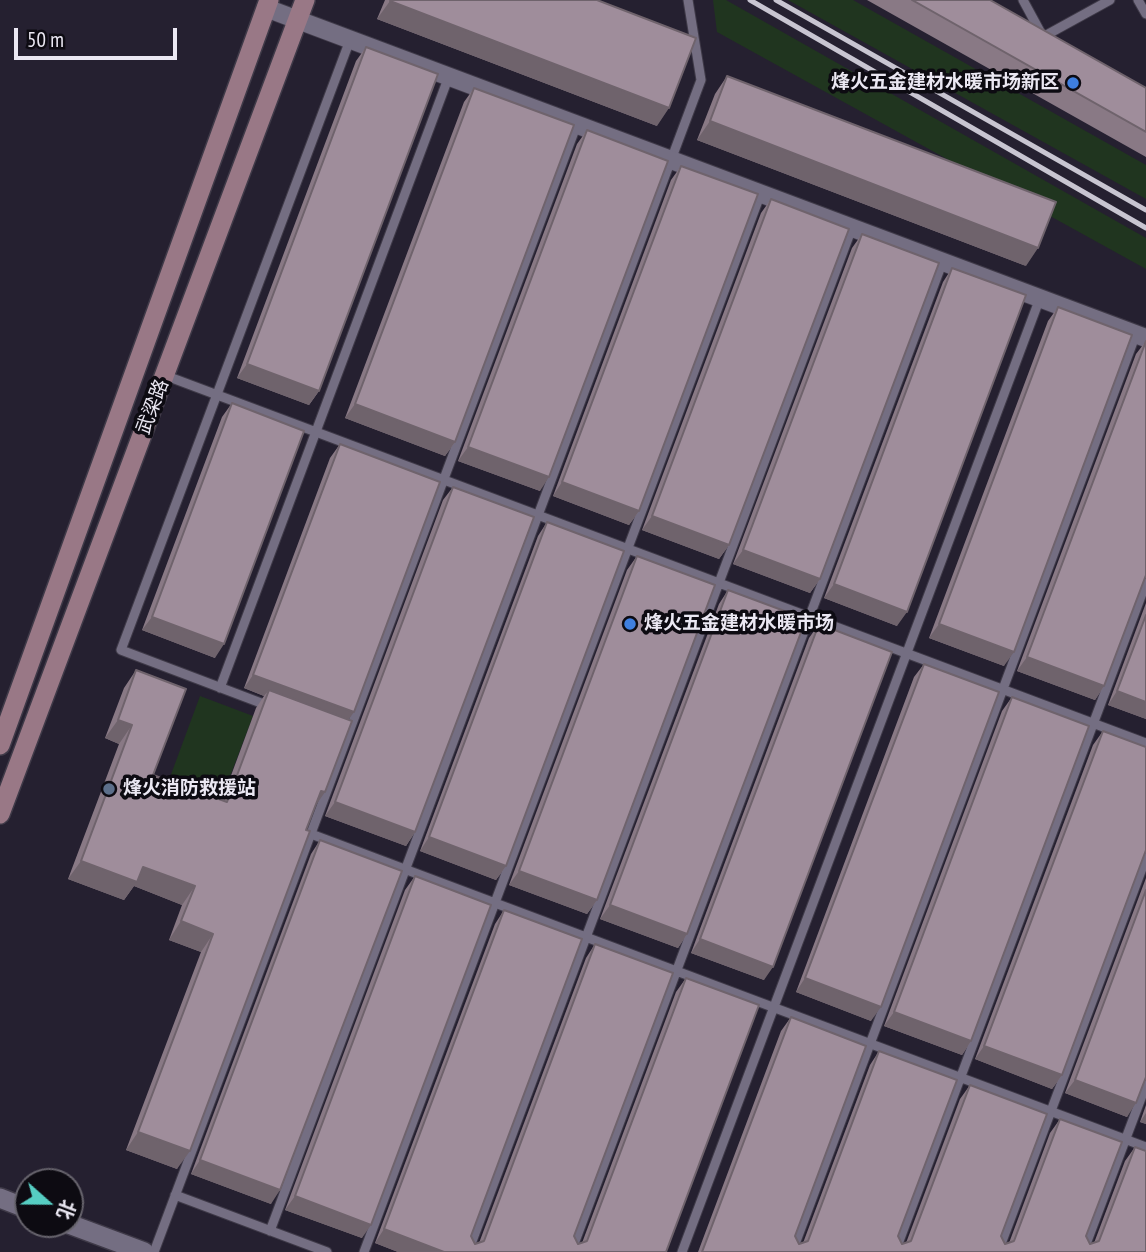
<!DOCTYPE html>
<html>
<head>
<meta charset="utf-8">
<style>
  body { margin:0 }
  #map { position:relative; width:1146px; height:1252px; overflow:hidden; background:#252030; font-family:"PT Sans Narrow","Noto Sans SC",sans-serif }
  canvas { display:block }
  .north { position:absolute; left:14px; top:1168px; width:70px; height:70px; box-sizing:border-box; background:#0d0b12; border:2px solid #66636c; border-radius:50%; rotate:111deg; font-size:19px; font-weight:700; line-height:28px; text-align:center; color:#ebe8f3 }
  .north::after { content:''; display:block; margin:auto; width:24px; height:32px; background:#56cec3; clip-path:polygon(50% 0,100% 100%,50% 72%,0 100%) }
  .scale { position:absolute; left:14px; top:28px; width:163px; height:32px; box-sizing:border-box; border:4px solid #ebe8f3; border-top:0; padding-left:9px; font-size:21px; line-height:24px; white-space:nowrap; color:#ebe8f3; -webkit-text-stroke:5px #0d0b12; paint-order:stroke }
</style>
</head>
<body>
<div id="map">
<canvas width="1146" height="1252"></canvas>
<div class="north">北</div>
<div class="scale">50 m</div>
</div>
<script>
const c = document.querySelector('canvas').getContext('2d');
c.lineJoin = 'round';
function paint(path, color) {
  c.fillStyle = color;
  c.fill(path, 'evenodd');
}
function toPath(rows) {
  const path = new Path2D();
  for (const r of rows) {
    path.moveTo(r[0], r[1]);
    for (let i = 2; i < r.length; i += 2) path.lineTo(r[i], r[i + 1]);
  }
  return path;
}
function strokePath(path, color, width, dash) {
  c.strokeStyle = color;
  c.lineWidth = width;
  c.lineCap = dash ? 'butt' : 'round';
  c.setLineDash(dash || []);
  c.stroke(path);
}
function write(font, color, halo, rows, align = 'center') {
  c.font = font + ' "PT Sans Narrow","Noto Sans SC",sans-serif';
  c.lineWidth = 7;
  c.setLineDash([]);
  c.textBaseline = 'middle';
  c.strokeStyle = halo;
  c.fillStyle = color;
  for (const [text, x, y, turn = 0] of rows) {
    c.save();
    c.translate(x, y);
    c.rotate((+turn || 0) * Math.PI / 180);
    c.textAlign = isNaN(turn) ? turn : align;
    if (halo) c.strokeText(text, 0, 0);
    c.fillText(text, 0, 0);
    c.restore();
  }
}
const green = toPath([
  [713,0,726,0,1146,238,1146,269,717,32],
  [788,0,853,0,1146,165,1146,199],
  [200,696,253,716,218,808,166,788]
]);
const service = toPath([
  [1023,0,1042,35],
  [1138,0,1146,14],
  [1041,38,1110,0],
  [164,375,1146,743],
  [220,688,449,76],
  [269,706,121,650,350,40],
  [311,834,1146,1147],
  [175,1195,327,1252],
  [270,1231,701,80,688,0],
  [154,1252,577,124],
  [364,1252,761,193],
  [468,1252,852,228],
  [571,1252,943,261],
  [682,1252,1040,298],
  [792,1252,1136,334],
  [895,1252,1146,583],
  [998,1252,1146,858],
  [1083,1252,1146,1085]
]);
const minor = toPath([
  [266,8,1146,338]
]);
const tertiary = toPath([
  [0,1198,28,1209],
  [69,1224,144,1252]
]);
const secondary = toPath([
  [0,745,269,0],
  [0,814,305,0]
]);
const rail = toPath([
  [750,0,1146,228],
  [776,0,1146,210]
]);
const wall = toPath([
  [385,0,597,0,657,126,377,19],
  [867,0,990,0,1146,88,1146,157],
  [366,47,319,391,309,405,237,378,356,61],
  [727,76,1026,266,697,140,715,94],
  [474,88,455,442,445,456,345,418,464,102],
  [587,130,540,491,458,461,577,144],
  [681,166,639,511,629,525,553,496,671,180],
  [771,199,729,545,719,559,642,530,761,213],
  [862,234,820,579,810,593,733,564,852,248],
  [952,268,897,626,824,598,943,282],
  [1058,307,1004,666,929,638,1048,321],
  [1146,341,1146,578,1145,578,1104,686,1095,700,1017,671,1136,354],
  [232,403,215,658,142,630,222,417],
  [340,444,348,720,177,1169,126,1150,201,952,169,940,182,905,134,886,124,900,68,879,119,744,105,738,124,688,136,670,153,775,222,800,256,708,264,696,244,688,330,458],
  [453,487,415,832,406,846,325,816,443,500],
  [547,522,506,866,496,880,420,851,538,536],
  [637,556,597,900,587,914,509,885,627,570],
  [728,590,687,934,678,948,600,919,719,604],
  [1146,603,1146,719,1108,705],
  [819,624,764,980,691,953,809,638],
  [924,664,871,1021,796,992,914,677],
  [1012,697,971,1041,962,1055,884,1026,1002,711],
  [1103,731,1146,747,1146,852,1062,1075,1052,1089,975,1059,1093,745],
  [320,840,271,1204,191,1174,311,854],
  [415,876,362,1238,285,1210,405,890],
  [1146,878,1146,1079,1127,1117,1065,1093],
  [504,910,471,1236,475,1244,479,1243,586,958,595,944,574,1236,578,1244,582,1243,676,992,686,978,666,1252,398,1252,375,1243,495,924],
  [791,1017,795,1236,799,1244,803,1243,870,1065,879,1051,898,1236,902,1244,906,1243,960,1099,970,1085,1001,1236,1005,1244,1009,1243,1050,1133,1060,1119,1086,1236,1090,1244,1094,1243,1125,1161,1135,1147,1146,1252,698,1252,781,1031],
  [1146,1105,1146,1124,1140,1122]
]);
const shadedWall = toPath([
  [390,1,669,108,657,126,377,19],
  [710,121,1038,248,1026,266,697,140],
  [247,364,319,391,309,405,237,378],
  [355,404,455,442,445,456,345,418],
  [468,447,549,477,540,491,458,461],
  [562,482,639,511,629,525,553,496],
  [652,516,729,545,719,559,642,530],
  [743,550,820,579,810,593,733,564],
  [834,584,907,612,897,626,824,598],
  [152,617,224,644,215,658,142,630],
  [939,624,1014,652,1004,666,929,638],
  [1027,657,1104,686,1095,700,1017,671],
  [253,675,354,712,344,726,269,690,264,696,244,688],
  [1117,691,1146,702,1146,719,1108,705],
  [118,720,132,725,119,744,105,738],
  [321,791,325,792,312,811],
  [335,802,415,832,406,846,325,816],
  [429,837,506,866,496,880,420,851],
  [81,861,143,867,195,886,182,905,134,886,124,900,68,879],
  [519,871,597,900,587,914,509,885],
  [610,905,687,934,678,948,600,919],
  [181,921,213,934,201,952,169,940],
  [700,939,773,967,764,980,691,953],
  [805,978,881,1007,871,1021,796,992],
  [894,1012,971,1041,962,1055,884,1026],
  [984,1046,1062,1075,1052,1089,975,1059],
  [1075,1080,1136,1103,1127,1117,1065,1093],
  [1146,1113,1146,1124,1140,1122],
  [138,1132,190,1151,177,1169,126,1150],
  [200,1160,280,1190,271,1204,191,1174],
  [295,1196,371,1225,362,1238,285,1210],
  [384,1229,444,1252,398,1252,375,1243]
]);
const building = toPath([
  [391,0,597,0,696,38,669,108,390,1,391,0],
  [912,0,990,0,1146,88,1146,132,912,0],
  [366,47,438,74,319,391,247,364,366,47],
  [727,76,1056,202,1038,248,710,121,727,76],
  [474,88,574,125,455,442,355,404,474,88],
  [587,130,668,161,549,477,468,447,587,130],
  [681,166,758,194,639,511,562,482,681,166],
  [771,199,849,229,729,545,652,516,771,199],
  [862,234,939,263,820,579,743,550,862,234],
  [952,268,1026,295,907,612,834,584,952,268],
  [1058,307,1132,335,1014,652,939,624,1058,307],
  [1146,341,1146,575,1104,686,1027,657,1146,341],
  [232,403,304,431,224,644,152,617,232,403],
  [340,444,440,482,354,712,253,675,340,444],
  [453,487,534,517,415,832,335,802,453,487],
  [547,522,624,551,506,866,429,837,547,522],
  [637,556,715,585,597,900,519,871,637,556],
  [728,590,806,619,687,934,610,905,728,590],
  [1146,615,1146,702,1117,691,1146,615],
  [819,624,892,652,773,967,700,939,819,624],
  [924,664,999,692,881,1007,805,978,924,664],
  [136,670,186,689,153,775,227,802,269,690,352,721,325,792,321,791,306,830,310,831,190,1151,138,1132,213,934,181,921,195,886,143,867,137,882,81,861,132,725,118,720,136,670],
  [1012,697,1089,726,971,1041,894,1012,1012,697],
  [1103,731,1146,747,1146,850,1062,1075,984,1046,1103,731],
  [320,840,402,871,280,1190,200,1160,320,840],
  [415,876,491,905,371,1225,295,1196,415,876],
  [1146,890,1146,1077,1136,1103,1075,1080,1146,890],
  [504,910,582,939,471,1236,475,1244,484,1241,595,944,673,973,574,1236,578,1244,587,1241,686,978,759,1005,666,1252,444,1252,384,1229,504,910],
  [791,1017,866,1046,795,1236,799,1244,808,1241,879,1051,957,1080,898,1236,902,1244,911,1241,970,1085,1047,1114,1001,1236,1005,1244,1014,1241,1060,1119,1122,1142,1086,1236,1090,1244,1099,1241,1135,1147,1146,1151,1146,1252,702,1252,791,1017]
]);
const markers = [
  [1073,83,7,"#3f7fe0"],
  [630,624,7,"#3f7fe0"],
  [109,789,7,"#5c6f8a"]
];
const poiNames = [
  ["烽火五金建材水暖市场新区",1059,83,"right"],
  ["烽火五金建材水暖市场",644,624],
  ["烽火消防救援站",123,789]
];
const streetNames = [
  ["武梁路",153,407,-69]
];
paint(green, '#20351f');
strokePath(service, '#3f3a48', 11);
strokePath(minor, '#3f3a48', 20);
strokePath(tertiary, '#3f3a48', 22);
strokePath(secondary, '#3f3a48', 22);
strokePath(service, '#746e82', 9);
strokePath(minor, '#746e82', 18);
strokePath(tertiary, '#746e82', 19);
strokePath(secondary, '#997886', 19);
strokePath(rail, '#c8c5d1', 5);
paint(wall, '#897985');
paint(shadedWall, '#6f636c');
paint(building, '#9f8d9b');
strokePath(building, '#6f636c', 2);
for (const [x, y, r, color] of markers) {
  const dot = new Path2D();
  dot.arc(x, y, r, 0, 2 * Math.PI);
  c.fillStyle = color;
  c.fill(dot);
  strokePath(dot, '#0d0b12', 2.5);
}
write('bold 19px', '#ebe8f3', '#0d0b12', poiNames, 'left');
write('19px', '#ebe8f3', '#0d0b12', streetNames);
</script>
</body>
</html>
